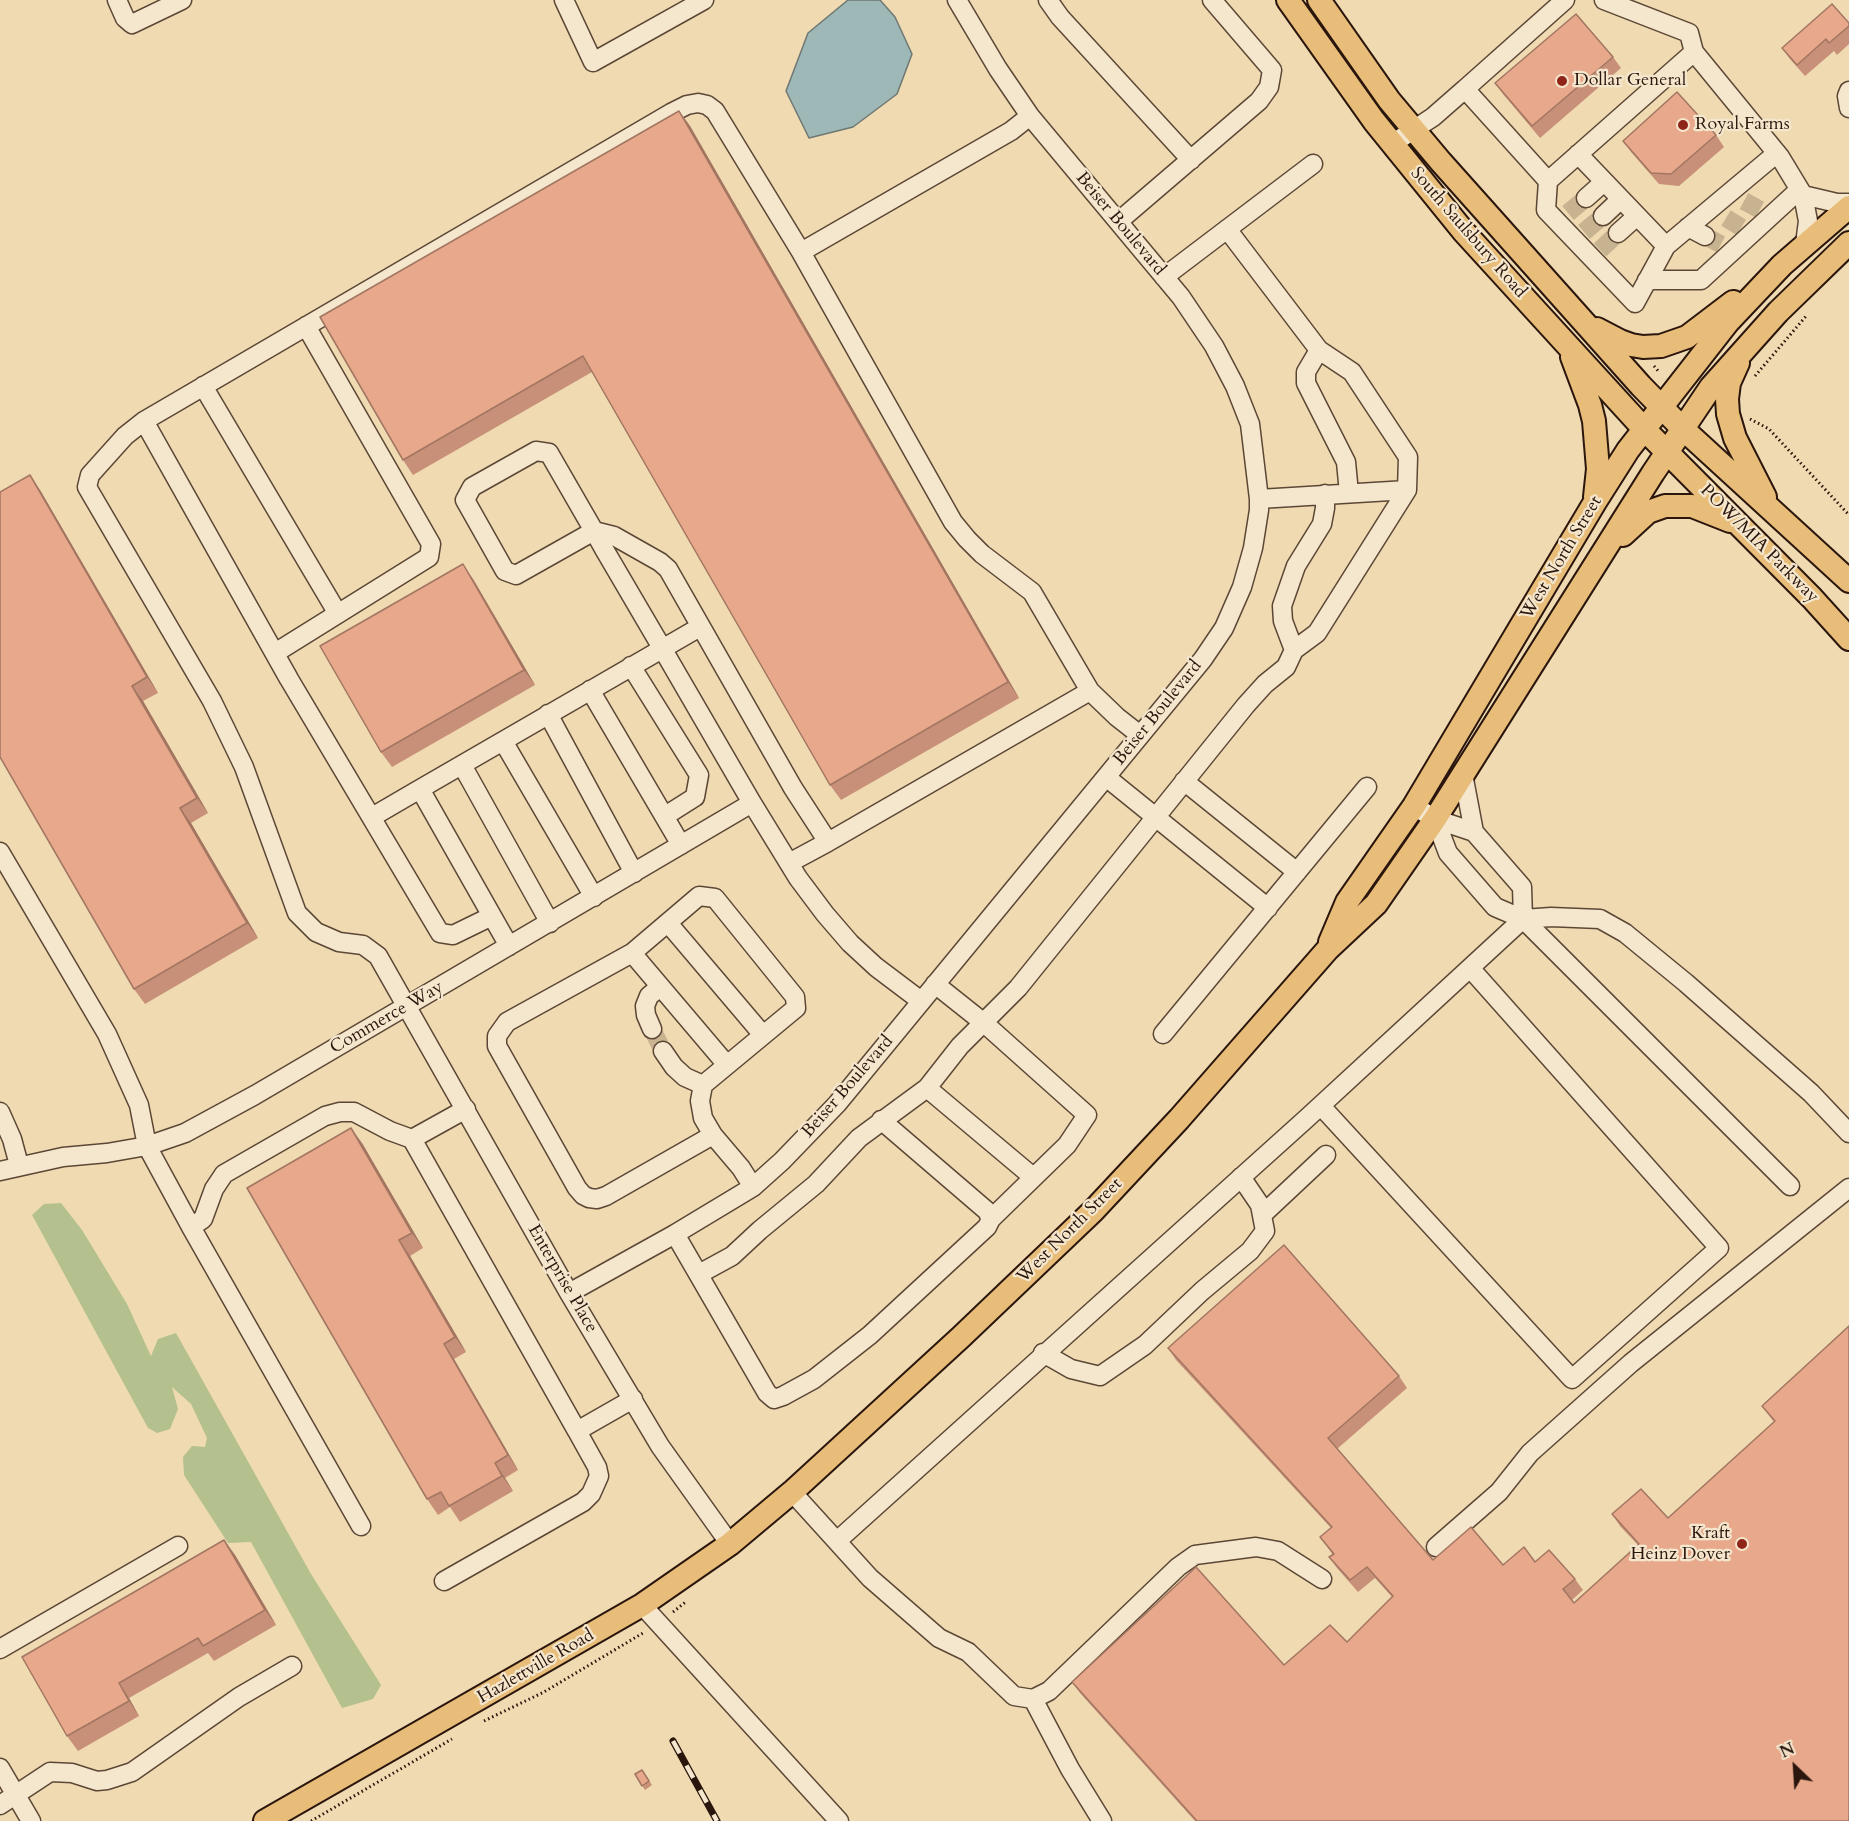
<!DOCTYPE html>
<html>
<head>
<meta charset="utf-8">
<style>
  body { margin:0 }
  #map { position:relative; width:1849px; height:1821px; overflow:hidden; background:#efdab2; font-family:Cardo,serif }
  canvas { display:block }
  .north { position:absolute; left:1765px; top:1737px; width:60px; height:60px; -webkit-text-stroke:4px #f5e7cd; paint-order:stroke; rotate:335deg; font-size:16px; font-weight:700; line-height:24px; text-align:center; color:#2b160d }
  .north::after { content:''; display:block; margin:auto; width:21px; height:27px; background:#2b160d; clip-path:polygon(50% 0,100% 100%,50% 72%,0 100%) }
</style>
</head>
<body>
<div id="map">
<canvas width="1849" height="1821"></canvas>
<div class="north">N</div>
</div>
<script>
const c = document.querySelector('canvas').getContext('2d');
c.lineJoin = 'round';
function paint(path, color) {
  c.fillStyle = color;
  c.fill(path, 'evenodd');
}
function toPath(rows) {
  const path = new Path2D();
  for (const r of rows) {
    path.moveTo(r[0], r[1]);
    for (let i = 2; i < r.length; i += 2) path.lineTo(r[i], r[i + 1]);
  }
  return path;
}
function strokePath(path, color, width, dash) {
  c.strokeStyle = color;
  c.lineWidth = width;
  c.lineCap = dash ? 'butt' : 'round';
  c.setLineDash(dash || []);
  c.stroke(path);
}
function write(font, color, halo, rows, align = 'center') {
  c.font = font + ' Cardo,serif';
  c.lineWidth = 4.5;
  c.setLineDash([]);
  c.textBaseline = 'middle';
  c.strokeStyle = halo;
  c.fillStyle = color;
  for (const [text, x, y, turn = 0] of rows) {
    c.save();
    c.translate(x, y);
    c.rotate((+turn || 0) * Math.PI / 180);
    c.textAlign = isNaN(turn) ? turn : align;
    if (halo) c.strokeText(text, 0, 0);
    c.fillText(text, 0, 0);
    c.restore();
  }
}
const green = toPath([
  [61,1203,82,1230,127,1304,151,1356,158,1339,176,1333,311,1574,381,1685,373,1699,342,1708,251,1542,228,1543,184,1475,183,1457,192,1446,205,1447,207,1438,191,1404,172,1387,178,1409,170,1429,157,1433,148,1428,32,1215,44,1204]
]);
const water = toPath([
  [848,0,880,0,895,17,912,54,897,94,853,127,809,138,786,91,808,33,848,0]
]);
const minorTunnel = toPath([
  [1744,201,1764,212],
  [1568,213,1586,198],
  [1726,218,1744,229],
  [1584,232,1603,216],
  [1705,236,1724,246],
  [1600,250,1618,233],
  [652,1029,663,1051]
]);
const path = toPath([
  [1654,366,1659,372],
  [1755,376,1807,315],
  [1750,419,1769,429,1849,515],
  [673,1612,687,1601],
  [484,1721,544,1692,643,1633],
  [311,1821,452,1739]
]);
const minor = toPath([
  [117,0,125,18,132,24,182,0],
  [564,0,593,62,704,0],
  [1048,0,1060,17,1191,160],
  [1604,0,1689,33,1694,52],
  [1465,89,1565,0],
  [1849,91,1847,96,1849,108],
  [1392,144,1433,117,1465,89,1548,181,1694,52,1780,157,1803,195,1808,221,1805,244],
  [1548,181,1546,210,1635,303,1666,246,1578,154],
  [1803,195,1837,203,1849,203],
  [1586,198,1604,182],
  [1603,216,1621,199],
  [1119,221,1259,101,1269,87,1272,70,1212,0],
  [1688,227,1705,236],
  [1618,233,1637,216],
  [1666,246,1777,153],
  [801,252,1011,131,1030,116],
  [1164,277,1313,164],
  [1647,280,1701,280,1799,190],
  [1319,350,1306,372,1306,383,1346,462,1349,493],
  [203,386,338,614],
  [144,421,289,679,440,933,453,935,492,916],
  [1259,499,1407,490],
  [1294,650,1283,621,1282,606,1296,566,1322,524,1325,508,1325,494],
  [275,653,429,557,431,544,306,326],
  [631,666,699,775,695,797,665,816],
  [590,690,681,845],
  [1090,691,1117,717,1140,735],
  [548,714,634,873],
  [503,741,594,897],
  [462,765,550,923],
  [1463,774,1474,832],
  [1106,777,1268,908],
  [1184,781,1297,872],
  [1414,806,1435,819,1474,832,1522,887,1523,919,1495,907,1448,853,1435,819],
  [372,817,420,789],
  [0,852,107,1034,139,1105,147,1146,191,1227,203,1219,214,1189,224,1174,325,1116,340,1112,354,1112,390,1131,412,1139],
  [789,863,828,842],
  [1523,919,1790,1186],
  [668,923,763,1035],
  [509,946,420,789,700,627],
  [632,953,727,1065],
  [935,984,984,1023,1087,1115,1067,1145,991,1219],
  [652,1029,646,1015,645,1006,649,996,660,987],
  [1163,1034,1367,787],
  [663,1051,674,1067,685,1077,703,1085],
  [927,1088,1033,1177],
  [1321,1106,1572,1379,1719,1248,1470,968],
  [466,1109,412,1139,577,1431,633,1399],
  [0,1112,12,1139,19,1165],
  [713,1135,606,1196,597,1199,589,1198,583,1195,577,1188,497,1046,497,1036,507,1022,632,953,699,896,715,898,795,997,796,1008,703,1085,700,1101,703,1118,713,1135,741,1168,753,1187],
  [0,1171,63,1157,107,1153,147,1146,185,1133,255,1095,752,803],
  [1262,1215,1326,1155],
  [191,1227,361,1526],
  [675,1234,767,1393,774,1399,783,1396,814,1379,870,1335,987,1227,991,1219,987,1211,881,1120],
  [699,1274,732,1256,760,1230,816,1184,859,1138,927,1088,960,1046,1018,988,1246,705,1265,684,1286,667,1294,650,1317,633,1407,490,1408,457,1352,372,1319,350,1227,229],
  [569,1293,675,1234,753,1187,782,1161,837,1104,1203,659,1224,628,1242,587,1253,548,1259,510,1259,499,1250,424,1235,386,1214,346,1181,297,1030,116,998,69,957,0],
  [1043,1353,1071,1369,1100,1376,1145,1345,1202,1291,1250,1251,1265,1231,1260,1205,1241,1177],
  [792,1492,870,1578,939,1638,968,1652,1014,1696,1033,1699,1049,1691,1178,1567,1195,1555,1256,1547,1278,1551,1322,1579],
  [837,1541,1306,1119,1523,919,1551,917,1600,919,1625,933,1686,983,1811,1093,1849,1133],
  [730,1544,660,1446,569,1293,378,956,363,945,339,942,316,932,297,913,244,767,212,701,87,487,90,475,125,436,144,421,671,113,687,105,698,103,707,105,715,111,801,252,953,522,967,539,982,554,1032,592,1090,691,828,842,793,788,668,569,660,562,614,536,594,531,516,575,505,571,465,500,472,487,536,451,549,453,594,531,604,549,662,648,752,803,798,878,825,914,850,943,876,967,921,1001],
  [1436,1547,1499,1492,1530,1453,1631,1363,1849,1188],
  [444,1581,583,1502,591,1494,599,1476,597,1467,577,1431],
  [642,1605,839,1821],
  [0,1649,178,1546],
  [1033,1699,1070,1769,1102,1821],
  [0,1768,31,1821],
  [0,1805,50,1772,72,1773,97,1781,107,1780,132,1772,239,1697,292,1666]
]);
const major = toPath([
  [1288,0,1374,121,1464,232,1644,429,1812,598,1849,639],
  [1319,0,1389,100,1441,162,1641,386,1682,428,1849,581],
  [1597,329,1620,341,1631,345,1643,347,1661,346,1687,337,1733,302],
  [1572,357,1590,405,1594,421,1598,469,1595,497],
  [1738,363,1729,383,1727,399,1728,414,1735,438,1765,497],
  [1623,535,1648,512,1665,506,1692,506,1730,521],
  [1330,942,1347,902,1414,806,1595,502,1628,450,1728,322,1782,265,1849,207],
  [265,1821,642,1605,730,1544,792,1492,961,1337,1093,1211,1179,1119,1328,949,1376,904,1435,819,1653,473,1711,387,1778,312,1849,243]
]);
const rail = toPath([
  [673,1741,717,1821]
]);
const wall = toPath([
  [1849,23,1849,44,1837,55,1834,51,1805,76,1790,59,1782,48],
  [1613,57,1621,68,1540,138,1503,94,1495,83],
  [679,111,690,126,1019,698,841,800,830,785,592,372,413,475,403,460],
  [1716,135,1724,147,1679,186,1659,184,1631,152,1623,141],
  [40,490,158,693,143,701,208,813,191,823,258,938,145,1004,134,989],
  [473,579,535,685,392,767,381,752],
  [362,1143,423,1248,410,1256,466,1352,454,1359,518,1470,505,1478,513,1491,460,1522,450,1507,438,1515,427,1499],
  [1849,1326,1849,1821,1195,1821,1080,1693,1072,1682,1284,1665,1347,1642,1392,1597,1375,1578,1358,1592,1337,1568,1329,1557,1333,1555,1320,1537,1331,1528,1176,1360,1168,1348,1399,1376,1407,1388,1337,1449,1433,1560,1503,1565,1535,1562,1575,1579,1583,1590,1572,1600,1574,1603,1638,1545,1620,1526,1612,1514,1668,1518,1774,1422,1762,1406],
  [224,1540,235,1555,276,1625,214,1661,208,1653,129,1698,139,1716,78,1751,67,1736],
  [642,1770,652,1785,645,1790,635,1774]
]);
const shadedWall = toPath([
  [679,111,690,126,1019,698,1008,682],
  [30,475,40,490,158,693,147,677],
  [463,564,473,579,535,685,524,670],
  [132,686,143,701,208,813,197,798],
  [180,808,191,823,258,938,247,923],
  [351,1128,362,1143,423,1248,412,1233],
  [399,1240,410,1256,466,1352,455,1337],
  [444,1344,454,1359,518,1470,508,1455],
  [495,1463,505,1478,513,1491,502,1476],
  [224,1540,235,1555,276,1625,265,1610],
  [119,1683,129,1698,139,1716,129,1701]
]);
const building = toPath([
  [1832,4,1849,23,1849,26,1829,43,1826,39,1797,65,1782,48,1832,4],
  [1576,14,1613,57,1532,126,1495,83,1576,14],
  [1677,92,1716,135,1671,174,1651,173,1623,141,1677,92],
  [679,111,1008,682,830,785,583,356,403,460,320,317,679,111],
  [30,475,147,677,132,686,197,798,180,808,247,923,134,989,0,757,0,492,30,475],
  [463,564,524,670,381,752,320,646,463,564],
  [351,1128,412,1233,399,1240,455,1337,444,1344,508,1455,495,1463,502,1476,449,1506,441,1492,427,1499,247,1188,351,1128],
  [1284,1245,1399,1376,1328,1438,1433,1560,1471,1527,1503,1565,1524,1547,1535,1562,1549,1550,1575,1579,1563,1589,1574,1603,1639,1544,1612,1514,1641,1489,1668,1518,1775,1421,1762,1406,1849,1326,1849,1821,1197,1821,1072,1682,1196,1567,1284,1665,1330,1625,1347,1642,1393,1596,1367,1567,1350,1580,1329,1557,1334,1554,1320,1537,1332,1527,1168,1348,1284,1245],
  [224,1540,265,1610,203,1646,198,1638,119,1683,129,1701,67,1736,22,1657,224,1540],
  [642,1770,649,1781,642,1786,635,1774,642,1770]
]);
const markers = [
  [1562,81,6,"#8f2418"],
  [1683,125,6,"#8f2418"],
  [1742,1544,6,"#8f2418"]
];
const poiNames = [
  ["Dollar General",1574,81],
  ["Royal Farms",1695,125],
  ["Kraft",1730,1534,"right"],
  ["Heinz Dover",1730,1555,"right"]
];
const streetNames = [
  ["Beiser Boulevard",1120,224,50],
  ["South Saulsbury Road",1468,233,49],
  ["POW/MIA Parkway",1759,544,45],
  ["West North Street",1562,558,-59],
  ["Beiser Boulevard",1158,713,-51],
  ["Commerce Way",387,1018,-30],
  ["Beiser Boulevard",848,1087,-49],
  ["West North Street",1070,1231,-45],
  ["Enterprise Place",562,1279,60],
  ["Hazlettville Road",536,1667,-30]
];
paint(green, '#b5c08f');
paint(water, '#9db8b6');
strokePath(water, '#6f7772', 1.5);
strokePath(minorTunnel, '#c8b391', 18, [18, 9]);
strokePath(minor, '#5c4736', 21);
strokePath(major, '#2b160d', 26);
strokePath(path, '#2b160d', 3, [1.5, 3]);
strokePath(minor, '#f5e7cd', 18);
strokePath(major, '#e8bd79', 22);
strokePath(rail, '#2b160d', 7);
strokePath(rail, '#f5e7cd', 4.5, [14]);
paint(wall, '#c89078');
paint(shadedWall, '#a27661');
paint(building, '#e8a88b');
strokePath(building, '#a27661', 1.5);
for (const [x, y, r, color] of markers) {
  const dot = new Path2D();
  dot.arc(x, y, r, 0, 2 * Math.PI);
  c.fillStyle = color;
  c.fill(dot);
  strokePath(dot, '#f5e7cd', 2);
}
write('18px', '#2b160d', '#f5e7cd', poiNames, 'left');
write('18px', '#2b160d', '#f5e7cd', streetNames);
</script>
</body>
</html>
